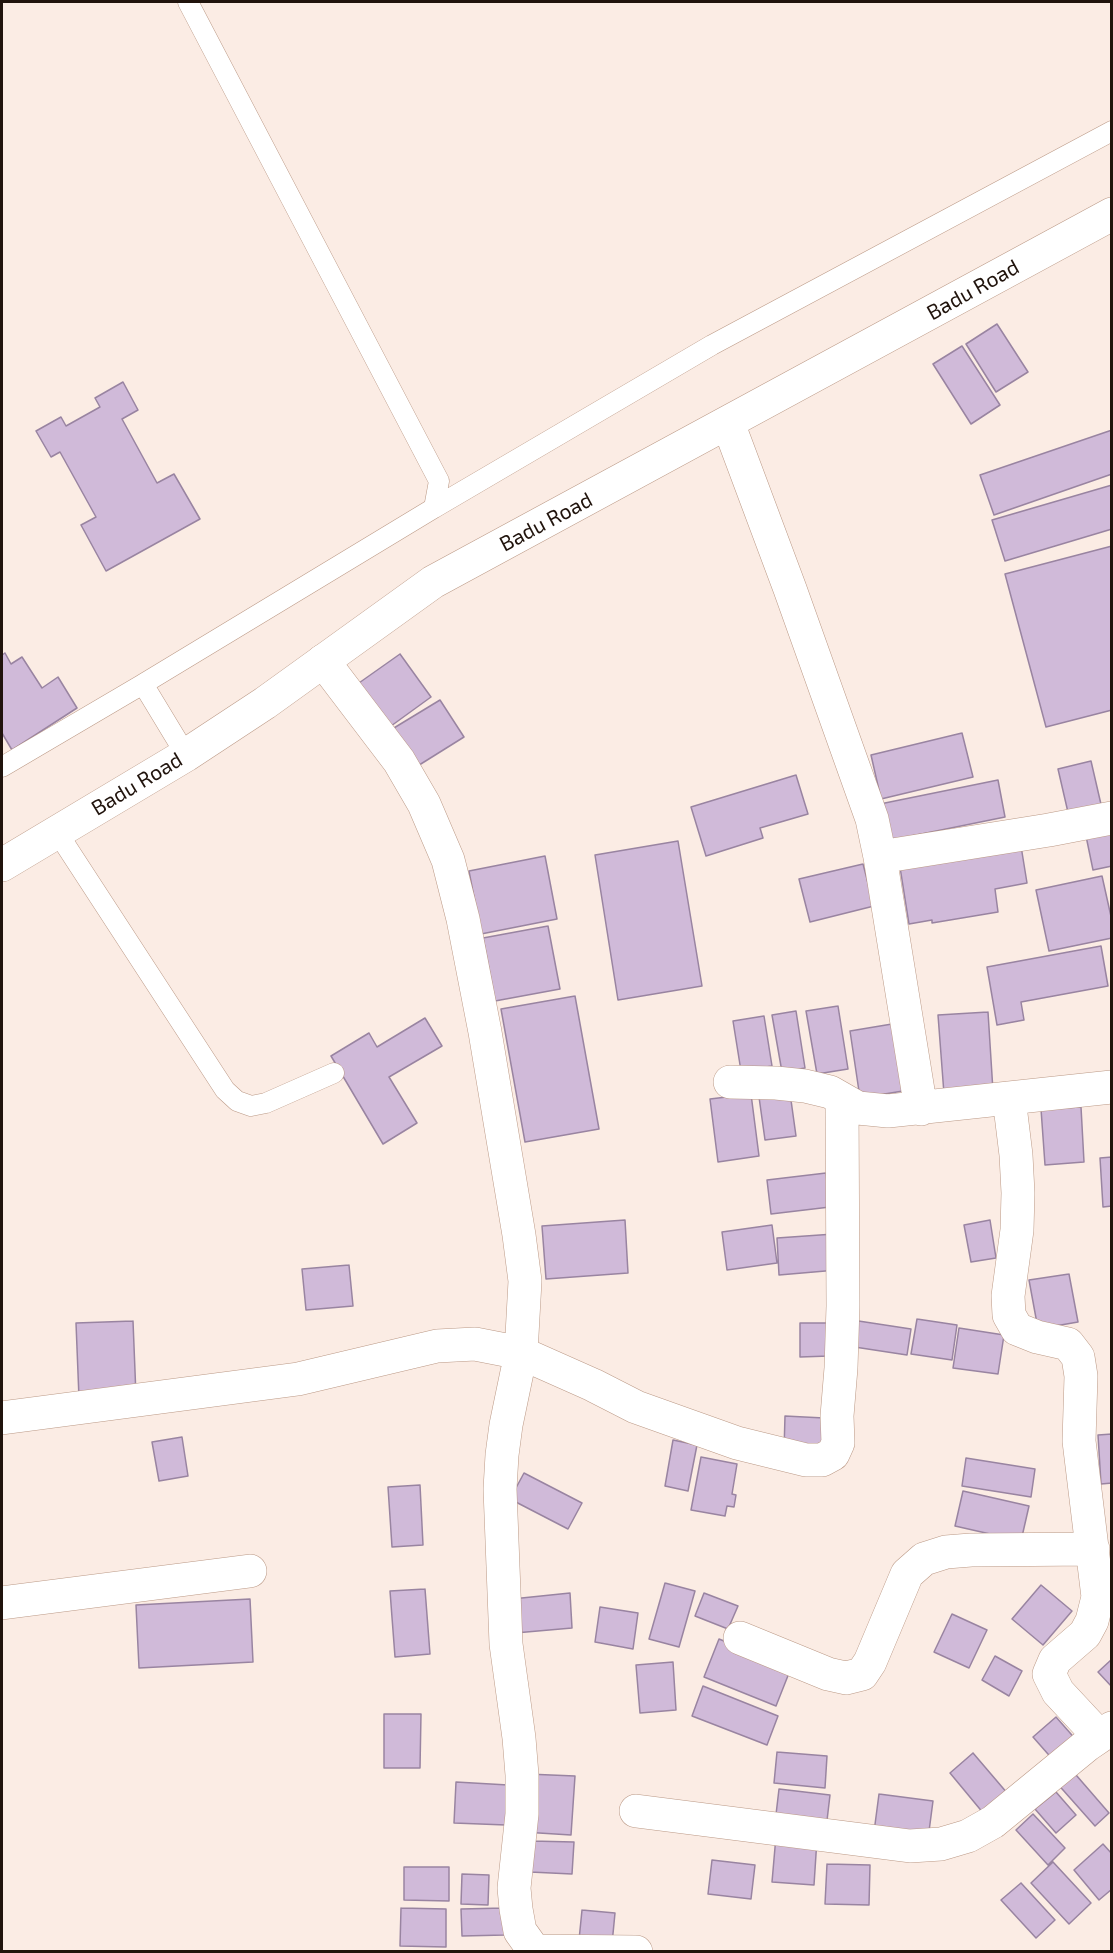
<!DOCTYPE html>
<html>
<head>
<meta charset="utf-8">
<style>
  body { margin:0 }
  #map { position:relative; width:1113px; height:1953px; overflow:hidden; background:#fbece4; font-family:"Exo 2",sans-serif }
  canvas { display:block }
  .frame { position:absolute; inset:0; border:3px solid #20130c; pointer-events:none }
</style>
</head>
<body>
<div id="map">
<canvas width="1113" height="1953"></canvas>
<div class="frame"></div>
</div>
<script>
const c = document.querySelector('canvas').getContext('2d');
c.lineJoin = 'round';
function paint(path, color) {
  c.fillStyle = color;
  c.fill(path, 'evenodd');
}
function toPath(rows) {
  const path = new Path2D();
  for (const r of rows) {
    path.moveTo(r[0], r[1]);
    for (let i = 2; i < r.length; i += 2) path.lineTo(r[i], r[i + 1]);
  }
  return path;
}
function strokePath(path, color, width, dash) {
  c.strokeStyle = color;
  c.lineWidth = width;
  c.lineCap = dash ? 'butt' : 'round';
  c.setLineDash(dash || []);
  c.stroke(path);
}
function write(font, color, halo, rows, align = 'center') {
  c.font = font + ' "Exo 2",sans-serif';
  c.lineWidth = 4.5;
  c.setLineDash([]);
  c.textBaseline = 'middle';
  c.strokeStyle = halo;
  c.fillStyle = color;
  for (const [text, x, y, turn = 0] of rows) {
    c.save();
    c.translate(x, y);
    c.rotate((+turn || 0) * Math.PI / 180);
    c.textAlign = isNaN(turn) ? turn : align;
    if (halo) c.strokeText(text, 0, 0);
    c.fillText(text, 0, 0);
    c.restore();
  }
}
const building = toPath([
  [997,324,1028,372,996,392,966,344,997,324],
  [962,346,1000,405,971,424,933,364,962,346],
  [123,382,138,410,122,419,157,483,174,474,200,519,106,571,81,525,96,517,60,452,51,457,36,431,61,417,66,426,100,407,95,398,123,382],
  [1112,430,1112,474,994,515,980,475,1112,430],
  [1112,485,1112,529,1005,561,992,520,1112,485],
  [1112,546,1112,710,1046,727,1005,574,1112,546],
  [5,653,11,664,22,657,42,688,58,677,77,708,12,750,2,733,2,655,5,653],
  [400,654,431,697,380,734,349,690,400,654],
  [440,700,464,737,408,772,384,734,440,700],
  [962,733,973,777,881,799,871,755,962,733],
  [1091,761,1103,813,1070,821,1058,769,1091,761],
  [796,775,808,814,760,828,763,838,706,856,691,807,796,775],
  [998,780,1005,817,887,841,880,804,998,780],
  [1112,831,1112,866,1093,870,1086,836,1112,831],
  [678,841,702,986,618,1000,595,855,678,841],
  [1021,846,1027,883,995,889,998,912,932,923,932,920,909,924,900,867,1021,846],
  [545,856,557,919,481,934,469,871,545,856],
  [863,864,874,906,810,922,799,879,863,864],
  [1102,876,1112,921,1112,938,1049,951,1036,890,1102,876],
  [548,926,560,989,495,1001,483,938,548,926],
  [1101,946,1108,986,1021,1002,1024,1020,997,1025,987,967,1101,946],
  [575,996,599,1129,525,1142,501,1009,575,996],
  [838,1006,848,1069,817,1074,806,1011,838,1006],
  [796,1011,805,1068,782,1072,772,1015,796,1011],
  [988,1012,993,1091,944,1094,938,1015,988,1012],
  [764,1016,772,1066,741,1071,733,1021,764,1016],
  [425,1018,442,1046,389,1077,417,1123,383,1144,331,1056,369,1033,377,1047,425,1018],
  [898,1023,909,1090,860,1098,850,1031,898,1023],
  [790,1093,796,1136,765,1140,759,1097,790,1093],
  [751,1094,759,1156,718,1162,710,1099,751,1094],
  [1081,1107,1084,1162,1045,1165,1041,1109,1081,1107],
  [1112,1157,1112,1206,1103,1207,1100,1158,1112,1157],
  [826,1173,830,1207,771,1214,767,1180,826,1173],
  [625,1220,628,1273,546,1279,542,1226,625,1220],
  [990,1220,996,1258,971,1262,964,1225,990,1220],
  [772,1225,777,1263,727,1270,722,1232,772,1225],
  [834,1234,837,1270,779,1275,777,1238,834,1234],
  [349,1265,353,1306,306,1310,302,1269,349,1265],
  [1069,1274,1078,1322,1038,1329,1029,1280,1069,1274],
  [917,1319,957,1325,952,1360,911,1354,917,1319],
  [852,1320,911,1329,907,1355,848,1346,852,1320],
  [133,1321,136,1396,79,1398,76,1323,133,1321],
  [800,1323,829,1323,829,1356,800,1357,800,1323],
  [959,1328,1004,1335,998,1374,953,1368,959,1328],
  [785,1416,824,1418,822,1453,784,1451,785,1416],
  [1112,1434,1112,1483,1101,1484,1098,1435,1112,1434],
  [182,1437,188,1476,159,1481,152,1442,182,1437],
  [673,1440,697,1445,688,1491,665,1486,673,1440],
  [701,1457,737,1464,732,1494,736,1495,734,1507,727,1506,725,1516,691,1510,701,1457],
  [966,1458,1035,1469,1031,1497,962,1486,966,1458],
  [524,1473,582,1503,568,1529,510,1499,524,1473],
  [420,1485,423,1545,392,1547,388,1487,420,1485],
  [963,1491,1029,1506,1021,1541,955,1526,963,1491],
  [665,1583,695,1591,679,1647,649,1639,665,1583],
  [1041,1585,1072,1611,1043,1645,1012,1619,1041,1585],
  [425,1589,430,1654,395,1657,390,1591,425,1589],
  [570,1593,572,1628,515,1633,512,1599,570,1593],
  [704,1593,738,1606,728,1629,695,1616,704,1593],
  [250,1599,253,1662,139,1668,136,1605,250,1599],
  [600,1607,638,1613,633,1649,595,1642,600,1607],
  [952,1614,987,1630,969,1668,934,1652,952,1614],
  [719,1639,791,1668,776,1706,704,1677,719,1639],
  [995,1656,1022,1671,1009,1696,982,1680,995,1656],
  [1112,1659,1112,1687,1098,1672,1112,1659],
  [673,1662,676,1710,640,1713,636,1665,673,1662],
  [703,1686,778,1716,767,1745,692,1716,703,1686],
  [384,1714,421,1714,420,1768,384,1768,384,1714],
  [1056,1717,1078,1742,1055,1762,1033,1737,1056,1717],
  [777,1752,827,1756,825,1788,774,1783,777,1752],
  [973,1753,1008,1794,984,1814,950,1773,973,1753],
  [1070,1768,1109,1813,1095,1826,1055,1781,1070,1768],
  [527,1774,575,1776,571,1835,523,1832,527,1774],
  [456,1782,508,1785,506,1825,454,1823,456,1782],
  [779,1789,830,1795,826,1829,775,1823,779,1789],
  [1056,1792,1076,1815,1056,1833,1035,1809,1056,1792],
  [879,1794,933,1801,928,1839,874,1832,879,1794],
  [1033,1814,1065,1848,1048,1865,1016,1830,1033,1814],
  [776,1836,817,1839,814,1885,772,1882,776,1836],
  [531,1841,574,1842,572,1874,530,1872,531,1841],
  [1103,1844,1112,1854,1112,1889,1099,1900,1074,1870,1103,1844],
  [712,1860,755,1865,751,1899,708,1894,712,1860],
  [1053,1862,1091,1903,1069,1924,1031,1883,1053,1862],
  [827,1864,870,1865,869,1905,825,1904,827,1864],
  [404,1867,449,1867,449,1901,404,1900,404,1867],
  [462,1874,489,1875,488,1905,461,1904,462,1874],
  [1021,1883,1055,1920,1036,1938,1001,1900,1021,1883],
  [401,1908,446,1909,446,1947,400,1946,401,1908],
  [504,1908,505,1935,462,1936,461,1909,504,1908],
  [582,1910,615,1913,612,1944,579,1940,582,1910]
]);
const service = toPath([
  [434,508,712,345,1112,131],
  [186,755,143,684,434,508,439,481,188,2],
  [2,767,143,684],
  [57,832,225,1090,237,1101,251,1106,266,1103,334,1073]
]);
const minor = toPath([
  [728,423,790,589,872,819,880,857,921,1109],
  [323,661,399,761,424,804,448,860,463,919,485,1032,519,1235,525,1281,521,1353,506,1425,502,1455,500,1489,506,1644,519,1738,522,1775,522,1814,514,1888,516,1909,520,1931,535,1952],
  [880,857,1049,830,1112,818],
  [730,1082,776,1083,805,1086,830,1092,858,1108,888,1111,1112,1087],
  [1009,1098,1016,1155,1018,1193,1017,1230,1008,1296,1009,1315,1017,1329,1037,1337,1068,1344,1078,1357,1081,1376,1079,1441,1098,1597,1092,1621,1085,1634,1055,1660,1049,1674,1058,1692,1099,1736],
  [2,1418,298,1379,437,1346,475,1344,521,1353,593,1385,636,1407,737,1443,806,1460,822,1460,833,1454,838,1443,837,1416,841,1368,843,1306,842,1099],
  [2,1603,250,1571],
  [740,1638,828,1674,846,1678,862,1674,870,1662,907,1574,924,1559,946,1552,971,1550,1093,1549],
  [636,1811,910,1846,941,1844,968,1836,993,1822,1087,1745,1112,1728],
  [534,1951,636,1952]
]);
const primary = toPath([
  [2,865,186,755,265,703,433,582,1112,214]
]);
const streetNames = [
  ["Badu Road",973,290,-29],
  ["Badu Road",546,522,-28],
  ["Badu Road",137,784,-31]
];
paint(building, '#d0bad9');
strokePath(building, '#9984a1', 1.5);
strokePath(service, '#bb9986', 21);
strokePath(minor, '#bb9986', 34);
strokePath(primary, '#bb9986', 34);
strokePath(service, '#fff', 20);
strokePath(minor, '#fff', 33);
strokePath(primary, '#fff', 33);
write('21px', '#20130c', '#fff', streetNames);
</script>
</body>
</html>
